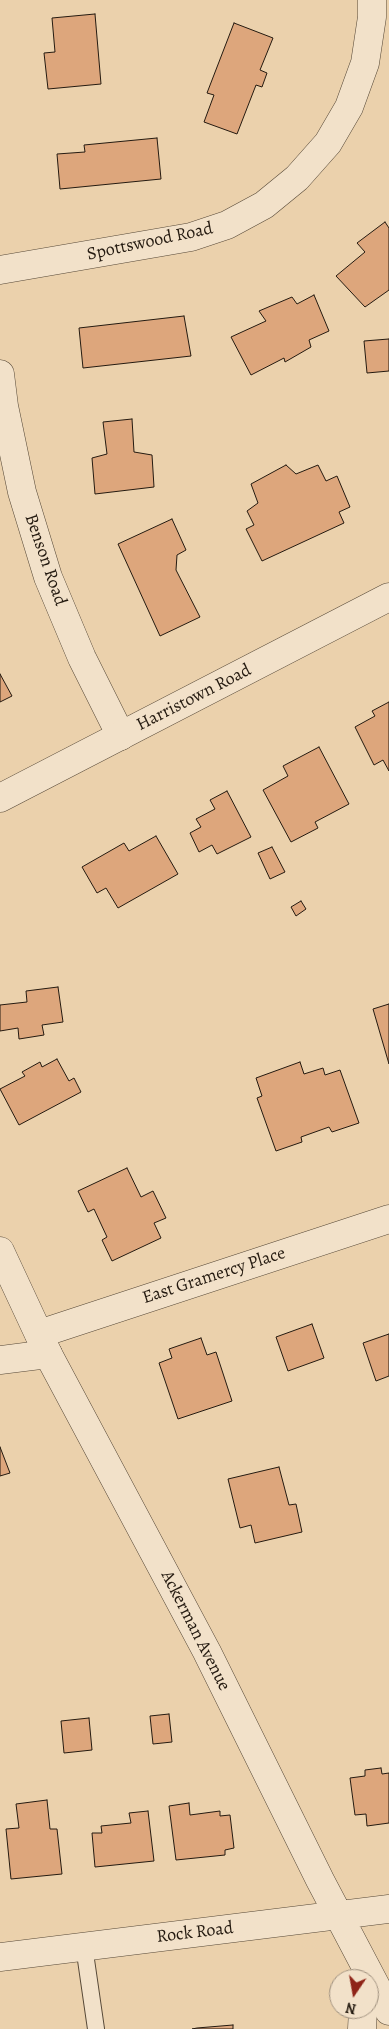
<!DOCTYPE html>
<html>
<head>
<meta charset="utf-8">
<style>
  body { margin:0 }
  #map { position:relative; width:389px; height:2029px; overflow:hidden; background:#ebd1ac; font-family:Alegreya,serif }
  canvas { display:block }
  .north { position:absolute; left:329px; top:1969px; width:50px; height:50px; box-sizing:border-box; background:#f2e1c9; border:1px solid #a0917f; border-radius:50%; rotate:192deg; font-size:14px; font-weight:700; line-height:20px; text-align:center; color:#241a10 }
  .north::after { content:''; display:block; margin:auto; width:18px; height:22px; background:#8f2418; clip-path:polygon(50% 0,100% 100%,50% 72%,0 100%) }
</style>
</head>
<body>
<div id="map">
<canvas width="389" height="2029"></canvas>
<div class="north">N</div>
</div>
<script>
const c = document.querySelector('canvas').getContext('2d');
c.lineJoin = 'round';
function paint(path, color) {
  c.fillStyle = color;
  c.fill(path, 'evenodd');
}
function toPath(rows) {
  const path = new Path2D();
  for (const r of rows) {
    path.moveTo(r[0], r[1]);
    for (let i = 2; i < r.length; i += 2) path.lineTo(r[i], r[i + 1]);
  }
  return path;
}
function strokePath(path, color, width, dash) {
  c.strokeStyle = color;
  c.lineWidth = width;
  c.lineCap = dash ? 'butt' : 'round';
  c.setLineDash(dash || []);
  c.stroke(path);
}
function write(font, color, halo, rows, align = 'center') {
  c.font = font + ' Alegreya,serif';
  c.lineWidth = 4;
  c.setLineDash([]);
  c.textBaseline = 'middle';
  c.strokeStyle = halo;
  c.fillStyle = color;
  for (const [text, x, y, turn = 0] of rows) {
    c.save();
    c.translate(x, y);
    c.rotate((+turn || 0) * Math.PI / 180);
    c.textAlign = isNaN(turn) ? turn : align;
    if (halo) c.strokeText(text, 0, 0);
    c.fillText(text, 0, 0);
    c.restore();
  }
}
const building = toPath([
  [95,14,101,84,48,89,44,53,55,52,52,18,95,14],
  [234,23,273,38,260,70,267,73,262,87,256,85,237,134,204,122,214,95,207,93,234,23],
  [157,138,161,179,60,189,57,154,85,152,84,145,157,138],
  [385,222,389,228,389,290,365,307,336,276,365,252,357,243,385,222],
  [314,295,329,331,309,340,311,347,285,362,284,358,251,375,231,337,266,321,259,311,292,297,297,304,314,295],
  [184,316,191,356,83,368,79,328,184,316],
  [389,339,389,371,367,373,364,341,389,339],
  [132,419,134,452,152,455,154,487,95,494,92,458,107,454,103,422,132,419],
  [286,465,296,474,318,465,326,481,337,476,350,507,339,512,344,523,262,561,246,529,254,525,247,511,258,503,251,484,286,465],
  [172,519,186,550,177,555,176,570,200,617,160,636,118,544,172,519],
  [0,674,12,696,0,702,0,674],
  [389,702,389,771,383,760,374,765,355,727,375,716,372,711,389,702],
  [319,747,349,804,315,822,318,828,291,842,263,790,288,776,283,766,319,747],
  [227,791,251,837,217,854,212,845,199,852,190,833,201,827,196,819,215,809,210,800,227,791],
  [156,836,178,874,118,908,106,888,97,893,82,867,124,843,129,851,156,836],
  [272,847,285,872,270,879,258,853,272,847],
  [301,901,306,909,296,916,291,907,301,901],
  [58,987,63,1022,42,1025,44,1035,19,1039,18,1028,0,1031,0,1005,27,1002,26,991,58,987],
  [389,1004,389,1064,373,1009,389,1004],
  [57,1059,69,1081,74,1078,81,1092,19,1125,0,1089,25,1076,22,1072,40,1062,42,1067,57,1059],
  [300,1062,304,1074,323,1068,325,1075,340,1070,359,1123,332,1132,329,1127,301,1137,302,1142,276,1151,257,1098,262,1096,256,1078,300,1062],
  [127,1168,141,1197,153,1191,166,1218,154,1223,161,1238,112,1261,102,1240,107,1237,94,1209,88,1212,78,1191,127,1168],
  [312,1324,324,1358,288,1371,276,1337,312,1324],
  [389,1334,389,1376,376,1381,363,1343,389,1334],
  [201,1338,207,1355,216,1352,232,1401,178,1419,159,1363,172,1358,169,1349,201,1338],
  [0,1447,10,1473,0,1476,0,1447],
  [279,1467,289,1505,296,1504,302,1532,255,1543,251,1525,240,1528,228,1479,279,1467],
  [169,1714,172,1742,153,1744,150,1716,169,1714],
  [89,1718,92,1750,64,1753,61,1721,89,1718],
  [381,1768,382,1774,389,1773,389,1823,367,1826,366,1814,355,1815,350,1778,365,1776,365,1770,381,1768],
  [47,1800,50,1829,57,1829,62,1874,11,1879,6,1829,19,1828,16,1804,47,1800],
  [189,1803,190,1815,220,1811,220,1816,230,1815,234,1848,225,1850,225,1855,176,1860,169,1806,189,1803],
  [148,1811,154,1861,95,1867,92,1833,102,1833,101,1826,131,1823,129,1813,148,1811],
  [233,2025,233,2029,192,2029,197,2028,233,2025]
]);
const service = toPath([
  [84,1946,96,2029]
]);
const minor = toPath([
  [0,270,191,237,227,225,264,205,297,178,328,143,349,107,365,63,372,17,372,0],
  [0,374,4,406,22,492,48,577,82,658,121,736],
  [39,1334,389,1219],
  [0,1360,48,1354],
  [362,2029,363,2009]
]);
const tertiary = toPath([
  [0,798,389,597],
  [0,1251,48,1354,207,1652,320,1880,389,2011],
  [0,1957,389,1909]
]);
const streetNames = [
  ["Spottswood Road",150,242,-12],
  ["Benson Road",45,560,71],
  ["Harristown Road",194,698,-27],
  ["East Gramercy Place",214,1276,-18],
  ["Ackerman Avenue",195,1631,63],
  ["Rock Road",195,1933,-7]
];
paint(building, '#dda67c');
strokePath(building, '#241a10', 1);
strokePath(service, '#564837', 18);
strokePath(minor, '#564837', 29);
strokePath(tertiary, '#564837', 29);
strokePath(service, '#f2e1c9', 16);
strokePath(minor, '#f2e1c9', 28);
strokePath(tertiary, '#f2e1c9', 28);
write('18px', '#241a10', '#f2e1c9', streetNames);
</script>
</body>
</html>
